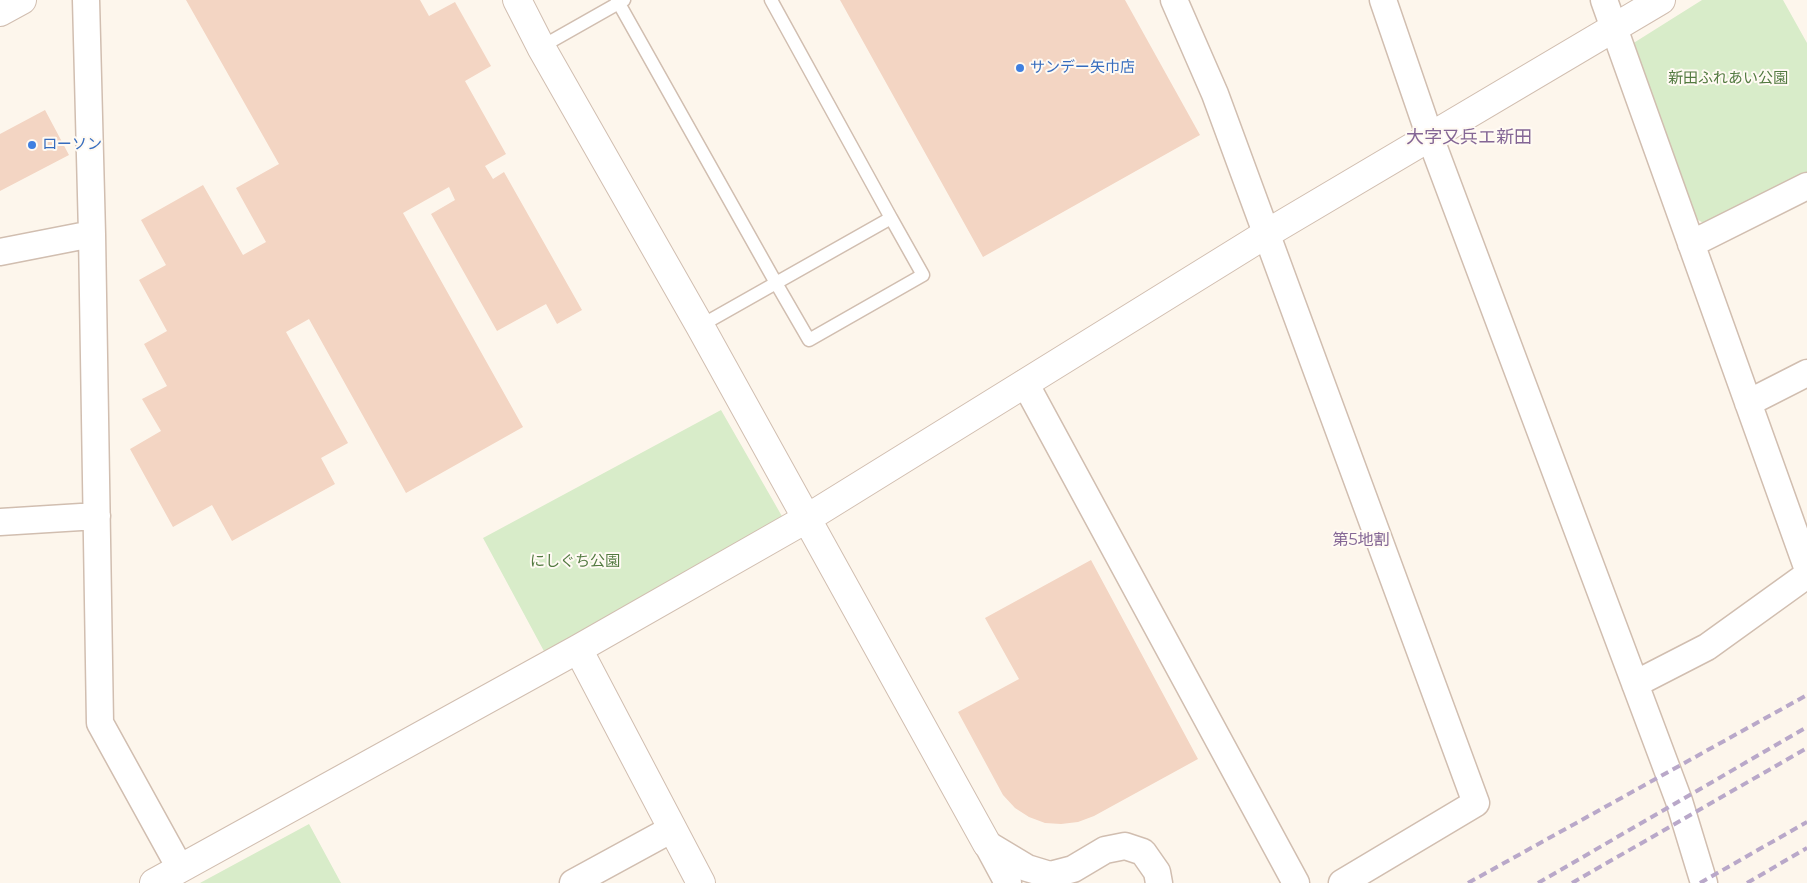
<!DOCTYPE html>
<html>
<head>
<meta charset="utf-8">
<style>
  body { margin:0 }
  canvas { display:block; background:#fdf6ec }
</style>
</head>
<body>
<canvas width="1807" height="883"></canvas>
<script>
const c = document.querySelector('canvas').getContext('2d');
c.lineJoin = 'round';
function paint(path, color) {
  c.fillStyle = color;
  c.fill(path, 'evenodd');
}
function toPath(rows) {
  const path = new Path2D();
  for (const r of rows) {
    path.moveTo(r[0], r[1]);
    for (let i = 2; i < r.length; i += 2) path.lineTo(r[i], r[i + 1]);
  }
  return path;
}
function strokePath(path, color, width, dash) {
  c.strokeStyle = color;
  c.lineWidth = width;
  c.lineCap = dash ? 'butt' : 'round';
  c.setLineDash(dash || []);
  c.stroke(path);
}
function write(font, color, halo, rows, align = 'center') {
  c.font = font + ' Montserrat,"Noto Sans JP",sans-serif';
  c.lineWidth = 4;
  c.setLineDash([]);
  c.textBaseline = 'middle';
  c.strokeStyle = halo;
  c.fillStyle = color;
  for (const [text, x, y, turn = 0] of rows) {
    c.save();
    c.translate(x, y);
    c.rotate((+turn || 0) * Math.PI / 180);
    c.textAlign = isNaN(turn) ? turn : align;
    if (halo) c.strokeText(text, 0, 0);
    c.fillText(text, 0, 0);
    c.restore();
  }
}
const green = toPath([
  [1702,0,1783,0,1807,43,1807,173,1705,224,1693,217,1632,44],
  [721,410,783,518,545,653,483,538],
  [309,824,341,883,200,883]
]);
const building = toPath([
  [186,0,420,0,429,16,455,2,491,66,465,81,506,154,485,166,493,179,504,172,582,310,557,324,546,304,497,331,431,214,455,200,449,187,403,213,523,427,406,493,309,319,286,332,348,443,321,458,335,484,232,541,212,505,173,527,130,449,161,431,142,399,167,386,144,344,167,331,139,280,166,265,141,220,203,185,243,255,266,242,236,188,279,164],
  [840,0,1125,0,1200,135,983,257],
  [45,110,69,155,0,191,0,134],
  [1091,560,1198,759,1094,816,1078,822,1061,824,1045,823,1029,817,1015,808,1003,795,958,712,1019,679,985,618]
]);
const service = toPath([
  [617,0,776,283,891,218,771,0],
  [541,47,624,0],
  [700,326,776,283,809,340,923,275,891,218]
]);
const minor = toPath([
  [86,0,92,234,100,723,180,868],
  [1174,0,1215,94,1476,803,1342,883],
  [1383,0,1430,137,1679,801,1704,883],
  [1604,0,1807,567],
  [1691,244,1807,186],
  [0,252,92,234],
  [1025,383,1296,883],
  [1748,403,1807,373],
  [0,522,97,516],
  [1635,684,1707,647,1807,575],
  [987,844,1027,868,1050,875,1073,869,1105,850,1125,846,1143,852,1157,872,1159,883],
  [987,844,1008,883],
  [573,883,672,829]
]);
const tertiary = toPath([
  [517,0,541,47,700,326,987,844],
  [0,12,22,0],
  [578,649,701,883],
  [154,883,578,649,806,519,1266,234,1661,0]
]);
const rail = toPath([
  [1468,883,1807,695],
  [1538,883,1807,727],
  [1572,883,1807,748],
  [1700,883,1807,822],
  [1747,883,1807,848]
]);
const markers = [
  [1020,68,5,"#3f7fe0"],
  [32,145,5,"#3f7fe0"]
];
const shopNames = [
  ["サンデー矢巾店",1030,68],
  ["ローソン",42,145]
];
const parkNames = [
  ["新田ふれあい公園",1728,79],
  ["にしぐち公園",575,562]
];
const neighbourhoodNames = [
  ["第5地割",1361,540]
];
const quarterNames = [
  ["大字又兵エ新田",1469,138]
];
paint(green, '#d8ecc9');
paint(building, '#f3d5c3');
strokePath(service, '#d1beb0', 15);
strokePath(minor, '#d1beb0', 29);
strokePath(tertiary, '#d1beb0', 30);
strokePath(service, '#fff', 12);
strokePath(minor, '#fff', 26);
strokePath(tertiary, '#fff', 28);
strokePath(rail, '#b9a8c9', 4, [8, 5]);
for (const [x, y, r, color] of markers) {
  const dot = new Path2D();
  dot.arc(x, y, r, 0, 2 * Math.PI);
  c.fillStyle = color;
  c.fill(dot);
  strokePath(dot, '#fffaf3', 2);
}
write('15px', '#366cbe', '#fffaf3', shopNames, 'left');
write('15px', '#537a41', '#fffaf3', parkNames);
write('16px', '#846695', '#fffaf3', neighbourhoodNames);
write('18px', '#846695', '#fffaf3', quarterNames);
</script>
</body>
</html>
